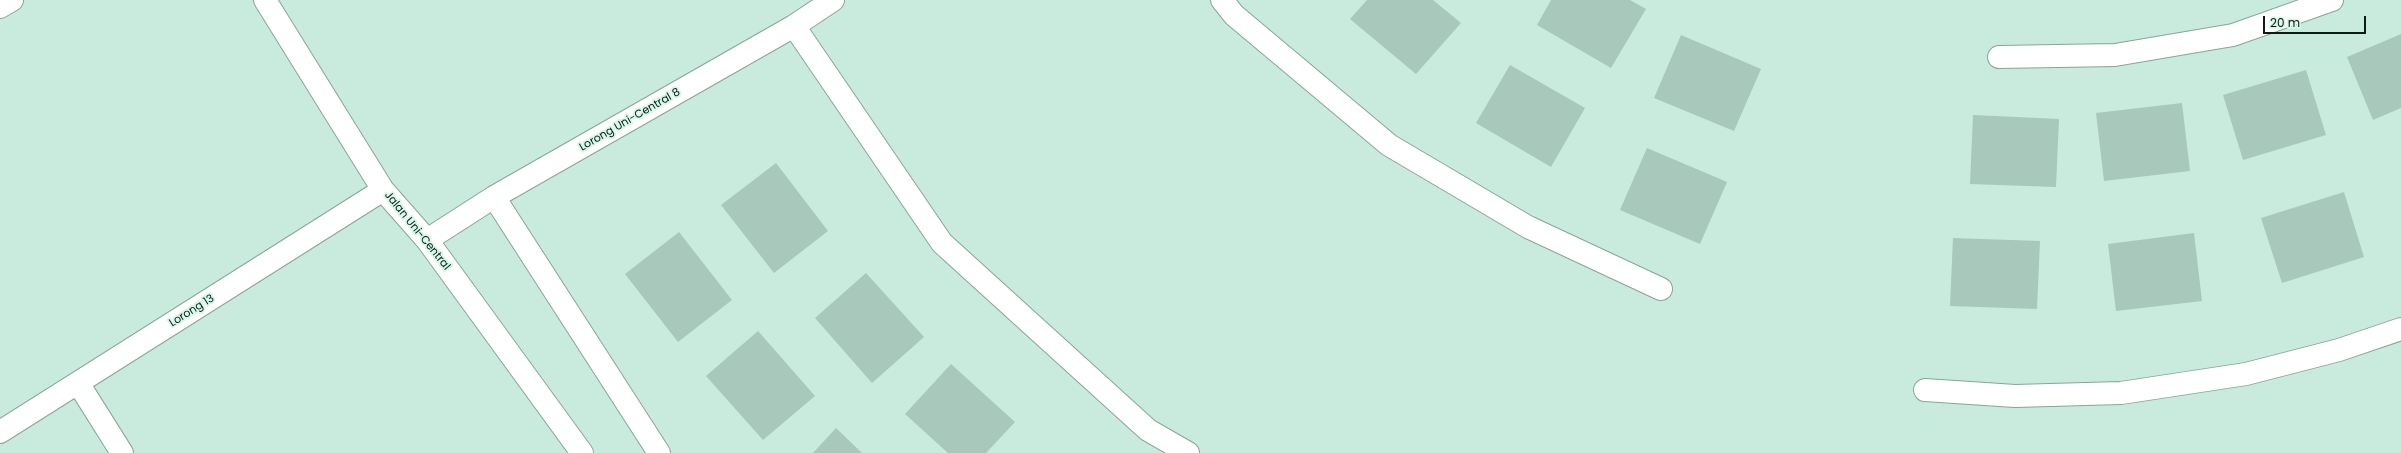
<!DOCTYPE html>
<html>
<head>
<meta charset="utf-8">
<style>
  body { margin:0 }
  #map { position:relative; width:2401px; height:453px; overflow:hidden; background:#c9ebdd; font-family:Poppins,sans-serif }
  canvas { display:block }
  .scale { position:absolute; left:2263px; top:16px; width:103px; height:18px; box-sizing:border-box; border:2px solid #0e1a15; border-top:0; padding-left:5px; font-size:12px; line-height:14px; white-space:nowrap; color:#0e1a15; -webkit-text-stroke:3px #d6f8ea; paint-order:stroke }
</style>
</head>
<body>
<div id="map">
<canvas width="2401" height="453"></canvas>
<div class="scale">20 m</div>
</div>
<script>
const c = document.querySelector('canvas').getContext('2d');
c.lineJoin = 'round';
function paint(path, color) {
  c.fillStyle = color;
  c.fill(path, 'evenodd');
}
function toPath(rows) {
  const path = new Path2D();
  for (const r of rows) {
    path.moveTo(r[0], r[1]);
    for (let i = 2; i < r.length; i += 2) path.lineTo(r[i], r[i + 1]);
  }
  return path;
}
function strokePath(path, color, width, dash) {
  c.strokeStyle = color;
  c.lineWidth = width;
  c.lineCap = dash ? 'butt' : 'round';
  c.setLineDash(dash || []);
  c.stroke(path);
}
function write(font, color, halo, rows, align = 'center') {
  c.font = font + ' Poppins,sans-serif';
  c.lineWidth = 4;
  c.setLineDash([]);
  c.textBaseline = 'middle';
  c.strokeStyle = halo;
  c.fillStyle = color;
  for (const [text, x, y, turn = 0] of rows) {
    c.save();
    c.translate(x, y);
    c.rotate((+turn || 0) * Math.PI / 180);
    c.textAlign = isNaN(turn) ? turn : align;
    if (halo) c.strokeText(text, 0, 0);
    c.fillText(text, 0, 0);
    c.restore();
  }
}
const building = toPath([
  [1367,0,1433,0,1461,23,1416,74,1350,19],
  [1551,0,1630,0,1646,9,1611,68,1537,25],
  [2401,34,2401,108,2373,120,2347,57],
  [1681,35,1761,69,1734,131,1654,98],
  [1510,65,1585,108,1551,167,1476,123],
  [2306,70,2326,135,2243,160,2223,95],
  [2182,103,2190,171,2104,181,2096,113],
  [1973,115,2059,119,2056,187,1970,184],
  [1647,148,1727,182,1700,244,1620,210],
  [776,163,828,231,774,273,721,205],
  [2344,192,2364,257,2282,283,2261,218],
  [679,232,732,300,678,342,625,274],
  [2194,233,2202,301,2116,311,2108,244],
  [1953,238,2040,241,2037,309,1950,306],
  [866,273,924,337,872,383,815,318],
  [758,331,815,396,763,440,706,376],
  [951,364,1015,422,986,453,948,453,905,414],
  [836,428,862,453,813,453]
]);
const minor = toPath([
  [265,0,383,190,427,240,582,453],
  [1222,0,1234,15,1389,145,1528,227,1661,289],
  [0,7,12,0],
  [794,26,942,243,1148,430,1188,453],
  [1999,57,2115,55,2233,35,2332,0],
  [494,197,659,453],
  [427,240,494,197,794,26,833,0],
  [78,383,122,453],
  [1925,390,2015,396,2121,393,2246,374,2339,350,2401,329],
  [0,432,383,190]
]);
const streetNames = [
  ["Lorong Uni-Central 8",630,120,-30],
  ["Jalan Uni-Central",417,231,51],
  ["Lorong 13",192,311,-32]
];
paint(building, '#a7c8ba');
strokePath(minor, '#86a699', 24);
strokePath(minor, '#fff', 22);
write('11px', '#0e1a15', '#d6f8ea', streetNames);
</script>
</body>
</html>
